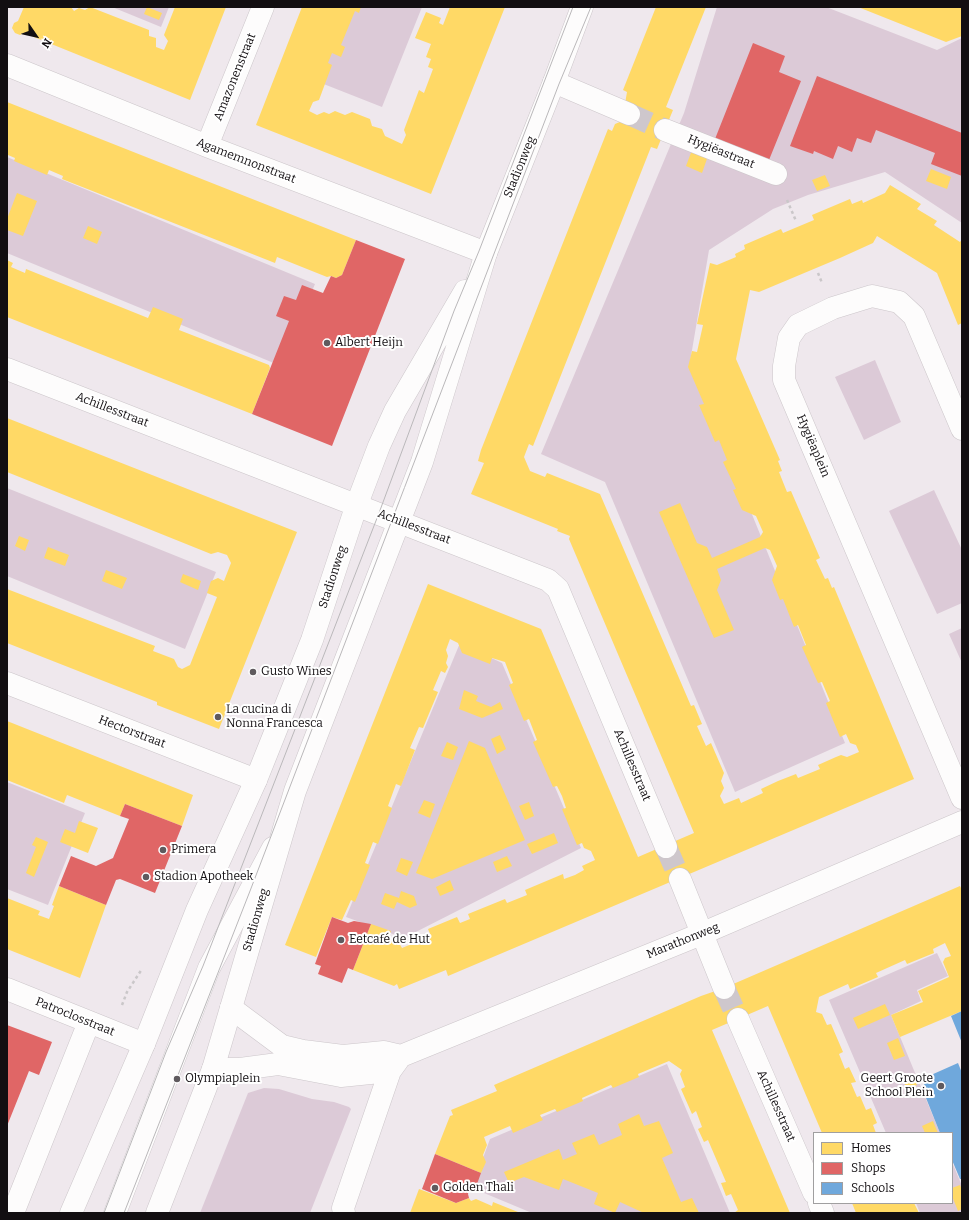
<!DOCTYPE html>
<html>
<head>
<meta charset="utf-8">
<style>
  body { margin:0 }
  #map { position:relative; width:969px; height:1220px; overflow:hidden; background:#efe8ed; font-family:Bitter,serif }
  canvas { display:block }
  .frame { position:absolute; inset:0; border:8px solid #120e11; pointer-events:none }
  .legend { position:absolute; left:813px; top:1132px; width:140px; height:72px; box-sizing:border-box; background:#fff; border:1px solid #a09fa0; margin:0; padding:5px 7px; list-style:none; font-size:12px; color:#120e11 }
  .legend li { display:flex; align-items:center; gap:8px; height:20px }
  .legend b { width:20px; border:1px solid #a09fa0 }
  .north { position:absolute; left:16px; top:16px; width:40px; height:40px; -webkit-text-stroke:3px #fff; paint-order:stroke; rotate:124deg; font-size:11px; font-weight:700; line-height:16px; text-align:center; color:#120e11 }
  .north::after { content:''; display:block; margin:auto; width:14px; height:18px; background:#120e11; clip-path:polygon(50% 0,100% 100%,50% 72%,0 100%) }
</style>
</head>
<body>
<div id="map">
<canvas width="969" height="1220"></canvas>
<div class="frame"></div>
<ul class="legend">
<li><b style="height:11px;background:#ffd966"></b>Homes</li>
<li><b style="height:11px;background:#e06666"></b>Shops</li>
<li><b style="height:11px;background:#6fa8dc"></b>Schools</li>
</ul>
<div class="north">N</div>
</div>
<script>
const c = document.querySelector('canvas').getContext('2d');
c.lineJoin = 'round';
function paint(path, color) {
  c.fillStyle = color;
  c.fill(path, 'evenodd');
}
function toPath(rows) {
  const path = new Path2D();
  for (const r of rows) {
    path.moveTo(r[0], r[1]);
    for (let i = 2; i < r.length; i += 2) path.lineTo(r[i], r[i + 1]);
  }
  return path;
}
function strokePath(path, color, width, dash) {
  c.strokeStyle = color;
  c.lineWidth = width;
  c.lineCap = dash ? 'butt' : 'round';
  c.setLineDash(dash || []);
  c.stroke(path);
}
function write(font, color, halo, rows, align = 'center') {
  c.font = font + ' Bitter,serif';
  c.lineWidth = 4;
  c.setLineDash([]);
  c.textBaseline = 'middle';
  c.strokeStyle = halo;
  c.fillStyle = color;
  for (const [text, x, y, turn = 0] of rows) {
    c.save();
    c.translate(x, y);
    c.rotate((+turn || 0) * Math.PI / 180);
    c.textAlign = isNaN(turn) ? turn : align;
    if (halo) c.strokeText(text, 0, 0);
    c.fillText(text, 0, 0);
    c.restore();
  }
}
const green = toPath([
  [112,7,169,7,161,27],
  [346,7,422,7,382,107,316,81],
  [717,7,826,7,937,50,962,38,962,223,885,172,808,195,773,209,709,250,690,362,845,743,735,792,605,482,541,454,684,113],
  [7,157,315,284,281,366,7,253],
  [875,360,901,422,864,440,835,377],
  [7,488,216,572,185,649,7,576],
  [934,490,962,550,962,603,937,614,889,511],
  [962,628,962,663,949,634],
  [460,643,502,663,581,848,404,938,346,917],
  [7,782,85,813,48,905,7,889],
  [937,953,948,976,917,990,921,1001,891,1015,940,1133,886,1133,829,1000],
  [667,1064,730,1213,532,1213,472,1188,490,1139],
  [264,1088,279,1089,312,1099,334,1102,349,1107,351,1109,310,1213,200,1213,248,1093],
  [952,1162,962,1186,962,1213,920,1213,916,1203,952,1203]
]);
const homes = toPath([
  [24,7,71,7,74,11,79,8,85,10,90,7,149,30,149,36,156,38,156,47,164,50,168,41,164,35,175,7,226,7,190,100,24,33,20,35,15,33,12,28,14,23,18,21],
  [147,7,162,13,159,20,144,14],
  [302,7,361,7,359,13,355,11,341,45,345,47,341,57,332,53,328,63,332,65,319,100,313,102,309,111,317,115,324,112,329,114,335,111,345,115,352,112,370,119,372,126,382,129,385,136,402,144,406,135,404,130,419,90,424,93,433,69,428,67,431,59,426,57,431,44,415,38,426,12,441,18,439,23,443,25,450,7,505,7,431,194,256,125],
  [656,7,706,7,666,107,673,110,657,149,651,147,533,446,529,444,524,457,530,471,545,477,547,473,600,494,691,706,694,705,702,724,697,726,706,746,711,743,724,773,721,781,724,788,720,796,724,804,739,798,741,803,763,793,761,789,778,781,796,774,798,778,820,769,818,765,836,757,841,755,847,757,859,752,856,745,850,743,846,734,840,737,826,703,830,701,822,682,818,683,802,647,806,645,798,625,794,627,783,599,780,600,772,580,777,566,770,550,765,548,717,569,721,580,717,590,734,630,714,638,659,512,680,503,697,543,707,547,712,558,760,537,763,532,756,516,742,510,733,490,736,489,723,462,727,460,719,440,715,442,699,405,704,404,688,367,692,351,697,352,703,325,697,324,710,263,717,265,736,257,735,254,745,249,744,245,781,229,783,233,814,220,812,215,850,199,852,204,862,200,863,203,885,193,890,185,921,204,917,209,937,221,934,225,960,242,962,239,962,323,958,325,937,273,877,236,873,243,840,258,759,292,750,290,736,359,780,460,778,461,782,471,779,472,787,492,791,491,820,558,816,560,825,579,828,578,832,588,834,587,914,779,448,976,446,970,399,989,397,984,394,986,353,970,371,924,391,931,388,938,399,943,402,948,431,936,428,929,457,917,460,923,470,919,468,914,505,899,507,903,527,895,525,890,563,874,564,879,575,875,584,870,582,866,595,860,591,851,584,848,582,843,577,845,562,809,566,808,562,796,557,786,553,787,533,742,537,740,529,719,524,721,509,685,513,683,505,662,492,658,490,664,462,653,458,643,450,639,446,650,448,656,446,663,448,667,445,673,441,671,433,690,438,692,423,728,419,727,410,748,415,750,401,786,396,784,388,806,392,808,378,844,373,842,365,863,370,865,355,902,351,900,342,920,332,917,316,957,285,945,428,584,541,629,638,857,694,833,569,539,570,536,557,531,558,529,471,494,484,463,478,461,481,450,608,129,612,131,615,124,622,121,627,92,623,90],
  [858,7,962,7,962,36,946,42],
  [7,102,356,240,342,275,336,278,331,276,327,277,277,257,275,263,62,179,63,176,49,170,47,175,14,161,15,158,8,155,7,153],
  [692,150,708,156,702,173,686,166],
  [931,169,951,177,947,189,926,181],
  [825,175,830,186,817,191,812,180],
  [17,193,37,201,23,236,7,230,7,219],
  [88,226,102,232,97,244,83,238],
  [7,260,13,263,11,267,25,273,26,269,148,318,153,307,183,319,179,330,269,365,270,368,252,414,7,317],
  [7,418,297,532,219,729,157,705,157,702,7,643,7,589,155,646,153,651,174,659,178,667,182,669,190,665,217,597,207,593,211,581,218,578,224,581,231,563,227,555,218,552,211,554,7,472],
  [19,536,29,540,25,551,15,546],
  [48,547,69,555,65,566,44,558],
  [106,570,127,578,122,589,102,581],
  [183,574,201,581,198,590,180,582],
  [464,690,478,696,476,701,491,707,500,702,503,709,482,718,459,709],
  [7,721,193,795,182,826,125,804,120,816,67,795,64,803,7,780],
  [500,735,506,749,497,754,491,739],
  [469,741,485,748,525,840,432,879,416,873],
  [447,742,458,747,453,760,441,756],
  [424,800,435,804,430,818,418,813],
  [529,802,534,816,525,820,519,806],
  [79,821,98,828,88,853,60,842,65,829,75,833],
  [554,833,558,843,532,854,527,844],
  [36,837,48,842,34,877,26,873,36,847,32,845],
  [507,856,512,866,497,872,493,862],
  [401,858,413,862,407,876,396,871],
  [450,880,454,890,440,896,436,887],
  [59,886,106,905,80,978,7,949,7,898,40,911,38,915,49,919,54,906,52,905],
  [960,886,962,890,962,1011,900,1037,891,1015,923,1002,918,991,949,977,943,962,945,958,951,956,945,943,933,949,934,953,907,964,905,960,876,973,878,977,850,989,848,984,819,997,816,1012,822,1014,827,1025,831,1024,843,1052,839,1054,845,1069,849,1067,856,1082,851,1083,857,1097,860,1096,866,1110,871,1108,877,1123,873,1125,876,1133,822,1133,768,1006,712,1030,790,1213,734,1213,738,1210,731,1194,726,1196,721,1183,726,1182,708,1140,704,1142,698,1129,702,1127,696,1111,692,1114,681,1089,685,1087,680,1074,682,1070,669,1061,638,1074,639,1077,613,1088,611,1085,582,1098,583,1101,557,1112,555,1109,540,1115,543,1120,513,1133,510,1126,484,1137,487,1145,483,1155,486,1162,481,1173,435,1154,450,1116,453,1115,451,1110,497,1091,494,1085,701,996,724,988],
  [401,891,414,896,417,905,410,908,397,902,394,909,381,904,385,893,399,898],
  [885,1004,890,1015,858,1029,853,1018],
  [898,1038,905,1056,894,1060,887,1043],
  [913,1074,917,1085,907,1089,902,1078],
  [639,1114,644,1126,659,1121,673,1153,662,1158,681,1202,692,1198,699,1213,644,1213,620,1202,615,1213,594,1204,598,1193,563,1179,559,1190,524,1177,509,1183,504,1172,559,1149,563,1160,577,1154,572,1143,594,1134,599,1145,622,1135,618,1124],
  [933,1121,938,1133,925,1133,922,1126],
  [960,1185,962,1190,962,1209,958,1211,952,1196,952,1188],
  [419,1189,456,1203,469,1198,471,1201,476,1199,492,1206,493,1202,518,1212,410,1213],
  [852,1203,914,1203,919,1213,856,1213]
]);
const shops = toPath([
  [753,43,785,56,779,72,801,81,769,160,715,139],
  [817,76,962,133,962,176,931,164,935,153,876,130,871,143,857,138,852,152,838,146,833,159,814,151,813,154,790,146],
  [356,240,405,259,332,446,252,414,289,321,276,316,284,296,296,300,302,285,323,293,331,276,336,278,342,275],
  [125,804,182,826,155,893,120,879,116,880,106,905,59,886,71,856,96,866,113,858,129,819,120,816],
  [332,917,348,923,354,921,371,924,353,970,348,968,342,983,318,974,321,966,315,964],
  [7,1025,52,1042,39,1075,29,1071,7,1126],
  [435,1154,481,1173,477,1184,470,1187,468,1194,469,1198,456,1203,422,1189]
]);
const schools = toPath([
  [962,1011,962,1043,951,1016],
  [958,1063,962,1073,962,1179,960,1179,952,1160,952,1133,940,1133,926,1098,929,1096,922,1079]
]);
const minorTunnel = toPath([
  [629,114,665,130],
  [666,847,680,879],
  [724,988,738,1019]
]);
const path = toPath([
  [787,200,796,221],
  [818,273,822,283],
  [122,1005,127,992,142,969]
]);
const minor = toPath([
  [7,65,207,146,486,253],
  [554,82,629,114],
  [665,130,776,174],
  [207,146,263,7],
  [7,369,548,580,558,589,666,847],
  [962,429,914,316,899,302,872,296,833,308,798,325,789,338,784,366,784,380,962,798],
  [7,683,256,780],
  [680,879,724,988],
  [7,989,144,1044],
  [231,1008,282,1046,303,1051,343,1056,384,1052,401,1056],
  [738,1019,814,1193],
  [401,1056,701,934,962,822],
  [213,1069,240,1069,278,1064,341,1076,390,1071],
  [819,1203,823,1213],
  [13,1213,89,1022],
  [115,1213,209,968,273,848],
  [344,1213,343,1208,390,1071,398,1060]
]);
const major = toPath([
  [71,1213,144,1044,197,910,256,780,312,640,357,504,379,446,395,411,465,291],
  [157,1213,213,1069,295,791,422,462,486,253,554,82,582,7]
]);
const tram = toPath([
  [104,1213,166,1052,203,966,379,513,454,311,479,251,573,7],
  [124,1213,250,891,559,84,591,7]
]);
const markers = [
  [327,343,4,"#5f5a5e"],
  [253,672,4,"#5f5a5e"],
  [218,717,4,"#5f5a5e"],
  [163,850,4,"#5f5a5e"],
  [146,877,4,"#5f5a5e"],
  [341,940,4,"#5f5a5e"],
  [177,1079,4,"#5f5a5e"],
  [941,1086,4,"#5f5a5e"],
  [435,1188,4,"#5f5a5e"]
];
const streetNames = [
  ["Amazonenstraat",235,77,-68],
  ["Hygiëastraat",721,152,22],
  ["Agamemnonstraat",246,161,21],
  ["Stadionweg",520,167,-68],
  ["Achillesstraat",112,410,21],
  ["Hygiëaplein",813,446,67],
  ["Achillesstraat",414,527,21],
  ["Stadionweg",333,577,-72],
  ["Hectorstraat",132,732,21],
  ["Achillesstraat",632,765,67],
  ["Stadionweg",256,920,-74],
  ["Marathonweg",683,941,-22],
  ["Patroclosstraat",75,1017,22],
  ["Achillesstraat",776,1106,66]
];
const poiNames = [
  ["Albert Heijn",335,343],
  ["Gusto Wines",261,672],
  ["La cucina di",226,710],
  ["Nonna Francesca",226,724],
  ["Primera",171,850],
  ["Stadion Apotheek",154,877],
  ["Eetcafé de Hut",349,940],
  ["Olympiaplein",185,1079],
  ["Geert Groote",933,1079,"right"],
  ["School Plein",933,1093,"right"],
  ["Golden Thali",443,1188]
];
paint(green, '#dccad7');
paint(homes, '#ffd966');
paint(shops, '#e06666');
paint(schools, '#6fa8dc');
strokePath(minorTunnel, '#cec7cc', 22, [22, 11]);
strokePath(minor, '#ccc6ca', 23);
strokePath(major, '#ccc6ca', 23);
strokePath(path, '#cac7c9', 2.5, [3, 3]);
strokePath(minor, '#fdfcfc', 22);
strokePath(major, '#fdfcfc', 22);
strokePath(tram, '#bab8ba', 1);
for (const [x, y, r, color] of markers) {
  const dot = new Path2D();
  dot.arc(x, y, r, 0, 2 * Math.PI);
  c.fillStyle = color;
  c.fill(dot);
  strokePath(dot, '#fff', 1.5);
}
write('12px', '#120e11', '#fff', streetNames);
write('12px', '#120e11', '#fff', poiNames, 'left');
</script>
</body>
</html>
